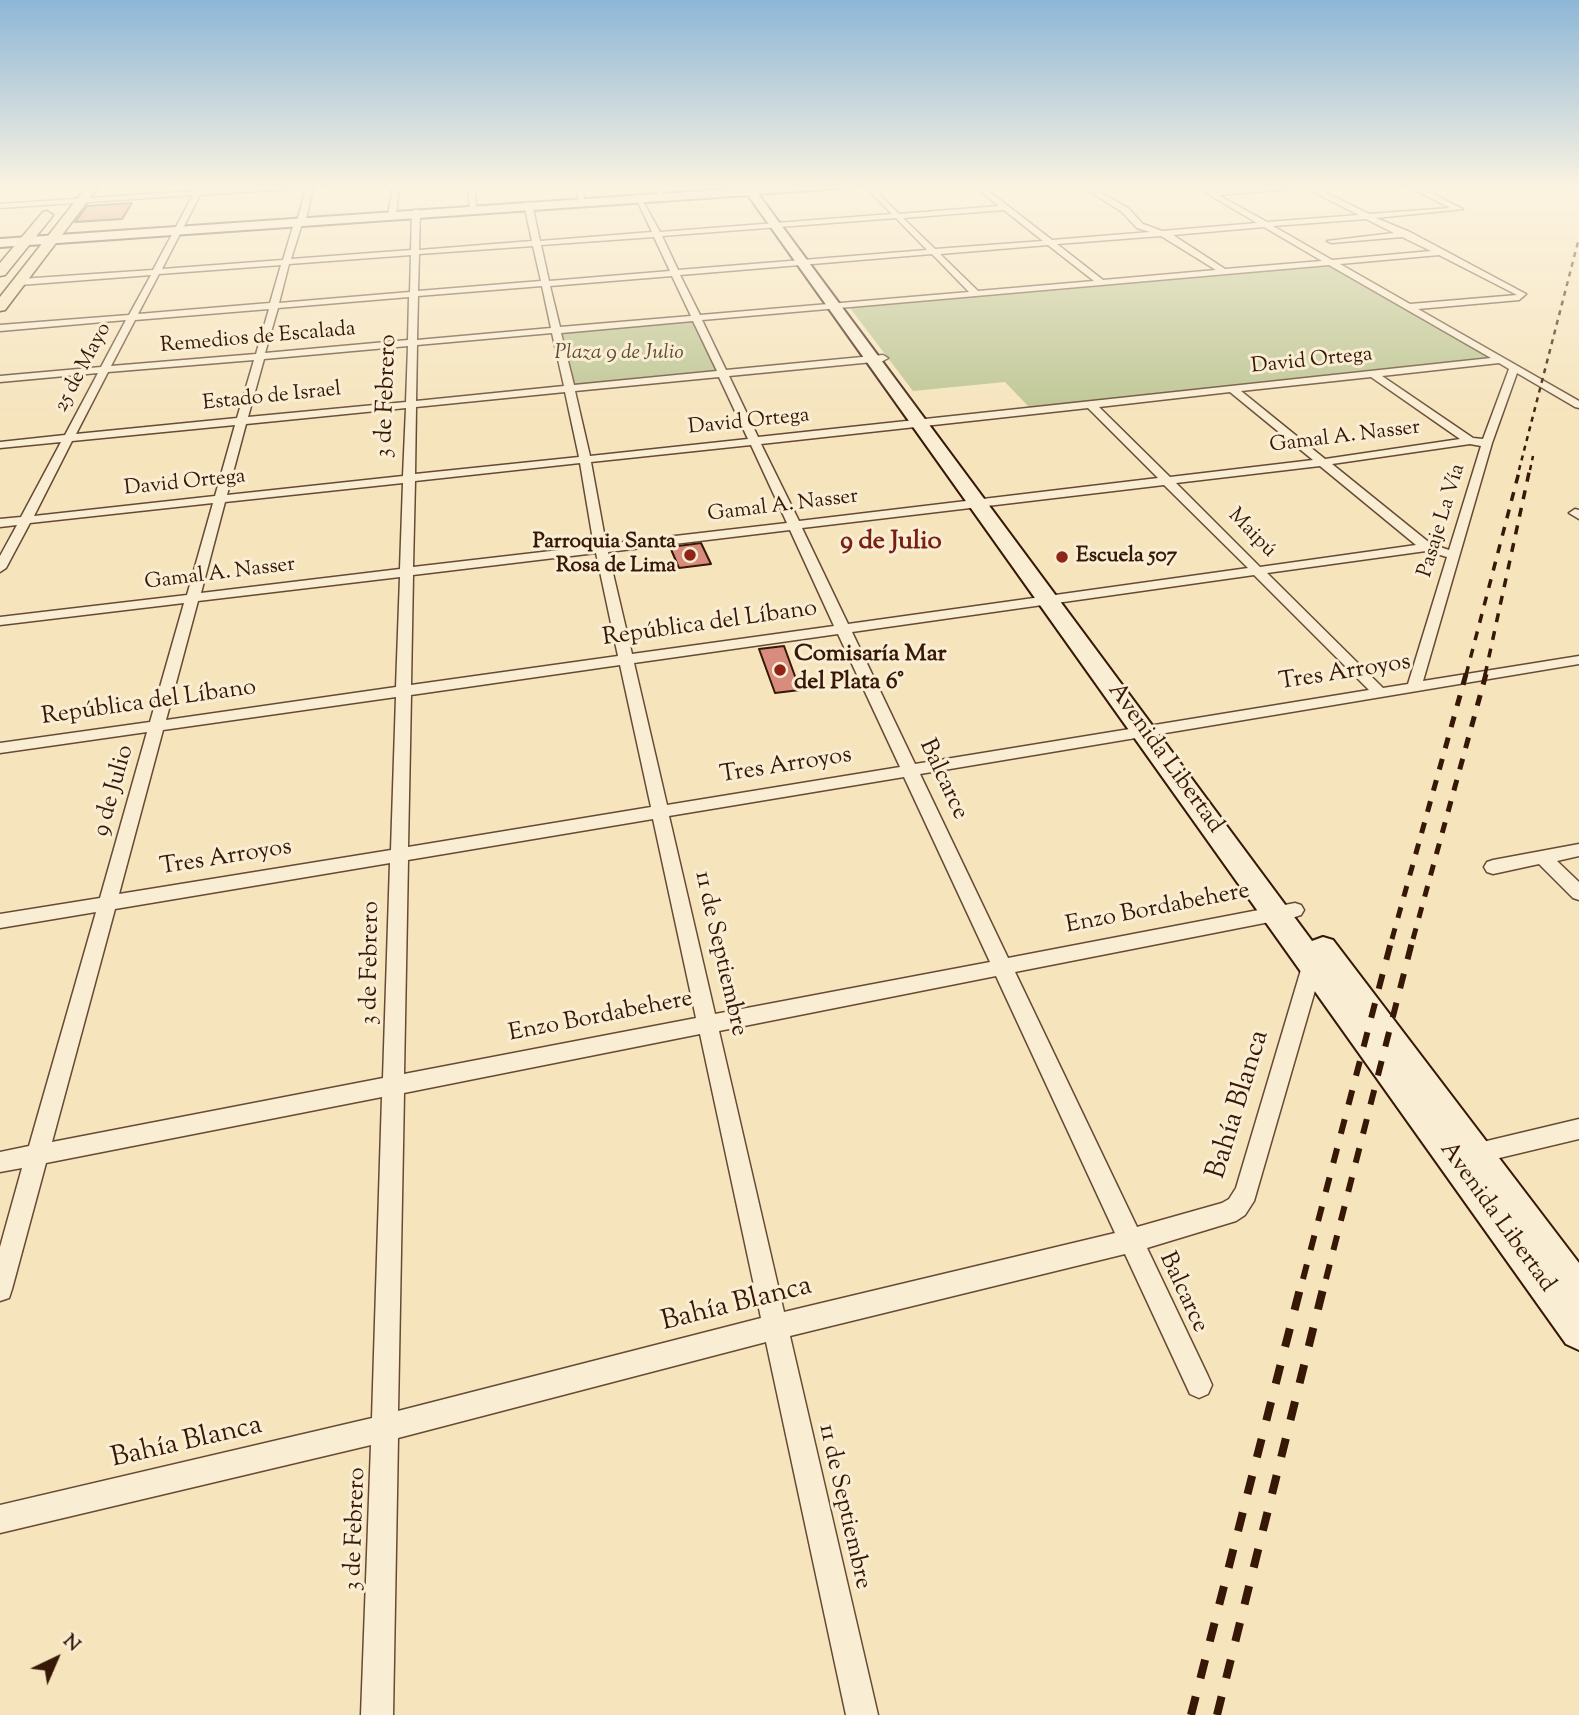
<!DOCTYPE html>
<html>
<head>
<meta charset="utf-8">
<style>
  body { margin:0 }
  #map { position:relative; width:1579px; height:1715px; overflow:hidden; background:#f6e4bc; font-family:"Sorts Mill Goudy",serif }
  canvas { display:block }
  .north { position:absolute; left:21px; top:1624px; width:70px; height:70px; -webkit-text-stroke:5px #f9edd3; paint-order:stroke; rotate:44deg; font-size:19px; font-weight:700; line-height:28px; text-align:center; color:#371706 }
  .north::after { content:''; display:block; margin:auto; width:24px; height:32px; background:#371706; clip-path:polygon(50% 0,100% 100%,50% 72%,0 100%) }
</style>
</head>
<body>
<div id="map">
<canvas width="1579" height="1715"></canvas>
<div class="north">N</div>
</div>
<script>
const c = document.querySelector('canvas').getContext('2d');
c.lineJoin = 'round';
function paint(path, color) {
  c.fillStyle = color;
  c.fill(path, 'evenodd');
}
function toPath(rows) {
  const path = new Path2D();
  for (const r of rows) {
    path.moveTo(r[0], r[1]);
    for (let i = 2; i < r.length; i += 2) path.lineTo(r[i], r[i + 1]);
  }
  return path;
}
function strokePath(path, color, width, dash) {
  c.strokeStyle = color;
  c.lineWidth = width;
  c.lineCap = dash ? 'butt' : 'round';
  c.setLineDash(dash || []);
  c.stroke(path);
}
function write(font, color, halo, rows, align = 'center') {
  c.font = font + ' "Sorts Mill Goudy",serif';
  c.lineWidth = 6;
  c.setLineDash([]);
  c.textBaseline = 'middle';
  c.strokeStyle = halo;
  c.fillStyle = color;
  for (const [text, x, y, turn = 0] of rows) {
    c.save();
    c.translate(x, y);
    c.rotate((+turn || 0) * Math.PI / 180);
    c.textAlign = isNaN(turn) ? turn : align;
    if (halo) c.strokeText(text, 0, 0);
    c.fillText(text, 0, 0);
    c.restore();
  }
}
const green = toPath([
  [1329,265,1490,358,1030,408,1005,382,913,391,850,308],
  [693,321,716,370,574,384,562,333]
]);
const building = toPath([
  [132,203,122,219,75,222,87,206,132,203],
  [701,543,711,564,679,568,670,547,701,543],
  [784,646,800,690,775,693,759,649,784,646]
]);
const minor = toPath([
  [198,185,205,185,203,191,323,185,313,188,306,219,302,224,291,259,411,250,412,211,416,209,420,211,419,250,532,241,524,204,528,202,532,204,540,241,652,232,635,196,639,194,660,232,892,214,863,185,870,185,899,214,999,206,973,185,981,185,1052,240,1150,232,1137,228,1122,212,1080,185,1088,185,1128,208,1143,224,1162,231,1257,223,1193,185,1201,185,1211,191,1318,185,1315,187,1369,214,1450,208,1406,185,1415,185,1463,209,1376,218,1410,232,1526,294,1519,300,1418,309,1579,401,1579,408,1575,407,1517,373,1492,443,1423,681,1579,656,1579,664,920,774,1008,958,1295,903,1301,905,1304,910,1301,915,1295,917,1015,972,1137,1227,1222,1203,1229,1199,1236,1188,1303,963,1306,958,1313,955,1320,958,1323,963,1254,1201,1245,1215,1236,1221,1147,1248,1208,1376,1212,1385,1208,1394,1199,1398,1190,1394,1125,1254,790,1336,878,1715,846,1715,766,1342,398,1438,393,1715,361,1715,371,1445,0,1533,0,1505,372,1418,382,1097,46,1163,12,1289,9,1298,0,1301,0,1247,22,1168,0,1172,0,1152,29,1146,96,912,0,928,0,914,100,898,147,732,0,753,0,743,150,722,184,603,0,625,0,617,187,595,213,503,30,523,6,568,0,572,0,556,17,525,0,527,0,519,21,517,61,442,0,448,0,442,65,435,98,373,0,382,0,376,101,367,126,320,0,331,0,325,129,315,151,275,20,285,16,282,20,279,153,270,193,195,0,208,0,204,195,191,198,185],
  [306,188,298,218,294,223,283,260,162,269,200,195,306,188],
  [1305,188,1359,215,1267,222,1218,195,1305,188],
  [1004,210,1043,241,935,249,903,218,1004,210],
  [896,218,927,250,678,270,662,236,896,218],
  [1366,219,1394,233,1327,241,1331,243,1402,237,1431,251,1332,260,1273,226,1366,219],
  [1264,227,1322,261,1225,269,1173,235,1264,227],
  [1161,236,1216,270,1103,280,1057,244,1161,236],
  [654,237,670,271,549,281,541,245,654,237],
  [1048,245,1094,281,978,291,940,254,1048,245],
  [533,246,541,281,418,291,419,254,533,246],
  [932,254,969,292,700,315,680,275,932,254],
  [411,255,410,292,279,303,289,264,411,255],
  [1439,255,1517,295,1410,304,1340,264,1439,255],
  [281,265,270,303,138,314,159,274,281,265],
  [1329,265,1491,358,758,437,729,376,883,361,888,358,883,355,726,370,702,320,1329,265],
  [672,276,691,316,560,327,550,286,672,276],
  [542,286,551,328,417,340,418,296,542,286],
  [409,297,408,340,265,353,278,308,409,297],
  [269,309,256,354,111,366,135,320,269,309],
  [693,321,717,371,574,385,561,333,693,321],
  [552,333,564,386,416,401,417,345,552,333],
  [408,346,406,402,248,417,264,359,408,346],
  [254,360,237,418,76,434,108,372,254,360],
  [1499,363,1509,369,1483,439,1473,438,1382,376,1499,363],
  [719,377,748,439,590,456,575,391,719,377],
  [1371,377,1460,439,1325,459,1241,391,1371,377],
  [565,392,579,457,415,474,416,407,565,392],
  [1230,392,1313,460,1170,477,1099,407,1230,392],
  [406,408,403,476,227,495,246,424,406,408],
  [1088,408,1158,478,799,521,761,444,1088,408],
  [235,425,215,496,34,516,72,441,235,425],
  [1470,444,1481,446,1449,550,1431,544,1332,464,1470,444],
  [751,445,787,523,606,544,591,462,751,445],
  [580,463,594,546,413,567,415,481,580,463],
  [1320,466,1416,545,1260,567,1176,483,1320,466],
  [403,483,400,569,201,593,225,502,403,483],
  [1164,485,1248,568,848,624,802,528,1164,485],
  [790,530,834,626,632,654,608,552,790,530],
  [1426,551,1447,557,1408,684,1383,688,1267,573,1426,551],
  [596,553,618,656,411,685,413,575,596,553],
  [1254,575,1369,690,915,764,852,632,1254,575],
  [400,577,396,687,166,720,198,601,400,577],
  [838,634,900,767,667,805,634,663,838,634],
  [620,665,651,807,408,847,411,695,620,665],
  [396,697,391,850,119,894,163,730,396,697],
  [904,777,990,962,715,1014,669,816,904,777],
  [653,819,696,1018,404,1074,408,860,653,819],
  [390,863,383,1078,52,1142,115,909,390,863],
  [996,976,1115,1233,784,1312,719,1031,996,976],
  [700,1034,761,1318,398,1411,404,1093,700,1034],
  [393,185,399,185,396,216,392,218,388,216,393,185],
  [468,185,474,185,477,212,470,210,468,185],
  [575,185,581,185,586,205,579,203,575,185],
  [653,185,660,185,665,199,661,199,653,185],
  [1575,509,1579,510,1579,519,1569,513,1575,509],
  [1579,844,1579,856,1557,861,1579,882,1579,900,1573,898,1539,864,1493,874,1487,872,1484,867,1487,862,1493,860,1579,844],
  [1579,1119,1579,1139,1470,1165,1462,1162,1459,1155,1462,1148,1470,1145,1579,1119]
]);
const secondary = toPath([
  [748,185,757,188,846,185,841,188,758,194,1312,941,1323,937,1333,940,1579,1263,1579,1350,1566,1344,748,195,0,247,0,239,747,188,748,185]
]);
const trunk = toPath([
  [88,185,100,185,5,310,0,311,0,297,88,185],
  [47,211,53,215,51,218,5,275,0,276,0,263,43,212,47,211]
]);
const railFar4 = toPath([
  [1519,470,1579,238],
  [1530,470,1533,456]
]);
const railFar3 = toPath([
  [1466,675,1520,468],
  [1485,675,1530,468]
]);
const railFar2 = toPath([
  [1392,939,1466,674],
  [1413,939,1486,674]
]);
const railFar1 = toPath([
  [1303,1279,1392,938],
  [1326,1279,1413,938]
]);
const rail = toPath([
  [1191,1715,1303,1277],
  [1217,1715,1326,1277]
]);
const markers = [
  [690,555,7,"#8f2418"],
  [1062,557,7,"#8f2418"],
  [780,670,7,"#8f2418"]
];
const farStreetnames = [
  ["Remedios de Escalada",258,339,-5],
  ["David Ortega",1312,362,-6],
  ["25 de Mayo",84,368,-62],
  ["Estado de Israel",272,398,-6],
  ["David Ortega",749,423,-6],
  ["Gamal A. Nasser",1345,438,-7],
  ["David Ortega",185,484,-6],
  ["Gamal A. Nasser",783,507,-7],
  ["Pasaje La Vía",1443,521,-73],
  ["Maipú",1251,534,46],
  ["Gamal A. Nasser",220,575,-7]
];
const farParknames = [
  ["Plaza 9 de Julio",619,354]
];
const farPoinames = [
  ["Parroquia Santa",676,543],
  ["Rosa de Lima",676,567],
  ["Escuela 507",1076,557,"left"]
];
const streetNames = [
  ["3 de Febrero",388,396,-88],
  ["República del Líbano",710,625,-8],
  ["Tres Arroyos",1345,674,-9],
  ["República del Líbano",149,704,-8],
  ["Avenida Libertad",1164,759,54],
  ["Tres Arroyos",786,767,-9],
  ["Balcarce",942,780,65],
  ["9 de Julio",115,791,-74],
  ["Tres Arroyos",226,859,-9],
  ["Enzo Bordabehere",1158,910,-11],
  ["11 de Septiembre",719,954,77],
  ["3 de Febrero",372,963,-89],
  ["Enzo Bordabehere",601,1018,-11],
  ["Avenida Libertad",1496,1218,54],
  ["Balcarce",1182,1293,65],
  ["11 de Septiembre",843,1507,77],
  ["3 de Febrero",357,1529,-88]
];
const poiNames = [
  ["Comisaría Mar",794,656],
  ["del Plata 6°",794,684]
];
const farDistrictnames = [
  ["9 de Julio",891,544]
];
const nearStreetnames = [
  ["Bahía Blanca",1240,1105,-73],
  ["Bahía Blanca",737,1306,-14],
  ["Bahía Blanca",187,1444,-13]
];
paint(green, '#bbc491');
paint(building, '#d88c7d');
strokePath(building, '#371706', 2);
strokePath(minor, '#674a34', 3);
strokePath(secondary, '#371706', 4);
strokePath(trunk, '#371706', 3);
paint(minor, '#f9edd3');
paint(secondary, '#f9edd3');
paint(trunk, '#f6e4bc');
strokePath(railFar4, '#371706', 2.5, [5, 5]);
strokePath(railFar3, '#371706', 3.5, [9, 9]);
strokePath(railFar2, '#371706', 5, [11, 11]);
strokePath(railFar1, '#371706', 6, [15, 15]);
strokePath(rail, '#371706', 8, [19, 19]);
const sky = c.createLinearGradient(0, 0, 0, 425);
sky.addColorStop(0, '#8db7d7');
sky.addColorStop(0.44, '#fbf3e1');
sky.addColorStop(1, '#fbf3e100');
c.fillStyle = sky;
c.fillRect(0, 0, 1579, 425);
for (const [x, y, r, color] of markers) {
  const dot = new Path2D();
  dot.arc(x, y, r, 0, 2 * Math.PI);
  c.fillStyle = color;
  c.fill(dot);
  strokePath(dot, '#f9edd3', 2.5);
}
write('21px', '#371706', '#f9edd3', farStreetnames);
write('italic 21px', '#5f4b30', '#f9edd3', farParknames);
write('bold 21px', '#371706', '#f9edd3', farPoinames, 'right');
write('24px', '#371706', '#f9edd3', streetNames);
write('bold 24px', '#371706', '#f9edd3', poiNames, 'left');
write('bold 26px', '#7a1f14', '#f9edd3', farDistrictnames);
write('28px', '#371706', '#f9edd3', nearStreetnames);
</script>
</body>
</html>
